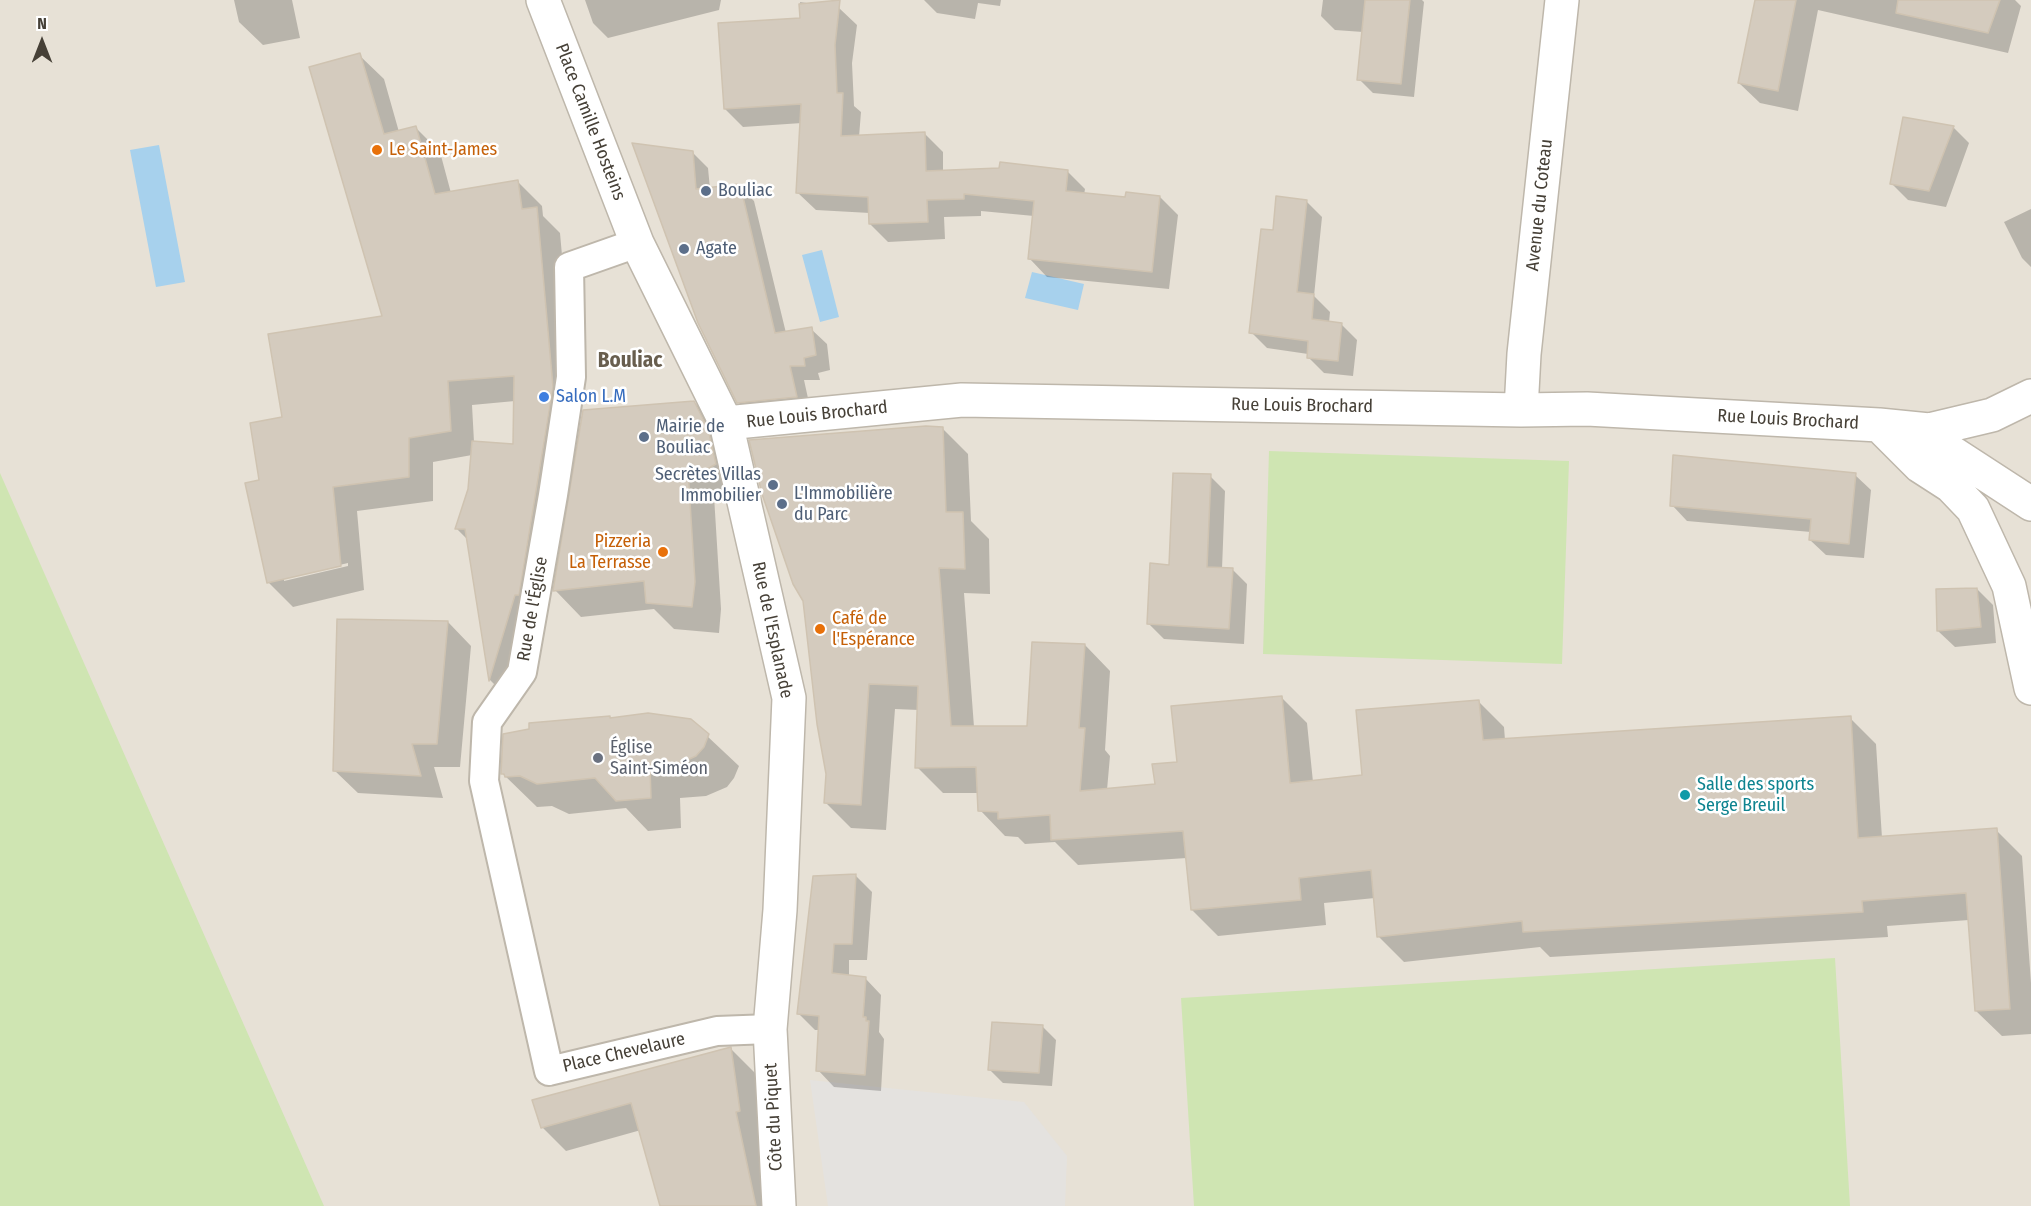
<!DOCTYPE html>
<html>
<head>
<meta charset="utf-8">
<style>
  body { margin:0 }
  #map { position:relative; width:2031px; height:1206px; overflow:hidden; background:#f3efe8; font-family:"Fira Sans Condensed",sans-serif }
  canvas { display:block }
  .north { position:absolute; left:12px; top:12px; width:60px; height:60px; -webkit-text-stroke:4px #fff; paint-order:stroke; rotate:0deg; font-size:16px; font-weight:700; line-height:24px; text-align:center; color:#464037 }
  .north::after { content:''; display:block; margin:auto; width:21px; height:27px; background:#464037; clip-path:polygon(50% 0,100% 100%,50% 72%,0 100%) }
</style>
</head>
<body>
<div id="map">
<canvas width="2031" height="1206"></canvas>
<div class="north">N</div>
</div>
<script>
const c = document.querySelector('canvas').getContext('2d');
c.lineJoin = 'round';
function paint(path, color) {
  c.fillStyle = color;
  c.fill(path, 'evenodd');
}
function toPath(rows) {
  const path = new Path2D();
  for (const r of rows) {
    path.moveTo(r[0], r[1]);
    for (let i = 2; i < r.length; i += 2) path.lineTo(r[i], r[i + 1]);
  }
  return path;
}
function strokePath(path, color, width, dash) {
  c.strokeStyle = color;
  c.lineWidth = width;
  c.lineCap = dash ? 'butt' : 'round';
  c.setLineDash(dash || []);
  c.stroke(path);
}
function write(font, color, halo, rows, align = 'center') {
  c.font = font + ' "Fira Sans Condensed",sans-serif';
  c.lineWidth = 5;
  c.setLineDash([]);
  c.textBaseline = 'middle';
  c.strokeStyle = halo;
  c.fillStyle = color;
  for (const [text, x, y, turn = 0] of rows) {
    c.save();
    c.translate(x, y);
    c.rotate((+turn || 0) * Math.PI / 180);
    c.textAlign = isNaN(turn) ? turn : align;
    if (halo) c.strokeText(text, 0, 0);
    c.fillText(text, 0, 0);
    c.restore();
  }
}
const residential = toPath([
  [0,0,2031,0,2031,1206,322,1206,0,475]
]);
const green = toPath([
  [1269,451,1569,461,1562,664,1263,654],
  [0,473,324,1206,0,1206],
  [1835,958,1850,1206,1194,1206,1181,998]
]);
const parking = toPath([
  [810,1080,1024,1102,1067,1156,1065,1206,828,1206]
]);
const water = toPath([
  [159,145,185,282,156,287,130,150],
  [822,250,839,317,820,322,802,255],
  [1032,272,1084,284,1078,310,1025,298]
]);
const shadow = toPath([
  [234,0,292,0,300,38,263,45,239,22],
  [585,0,721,0,719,10,608,38,593,23],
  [924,0,1001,0,1000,6,978,3,975,19,937,13],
  [1323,0,1422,0,1424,2,1414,97,1373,93,1359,79,1363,32,1335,30,1321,16],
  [1756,0,2015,0,2021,6,2008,53,1818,10,1798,111,1760,103,1739,83],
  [800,2,839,8,857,25,852,63,854,106,861,112,859,137,925,134,943,152,943,172,1067,171,1085,189,1084,195,1127,199,1160,197,1178,215,1169,289,1047,277,1030,259,1034,216,981,211,981,216,944,217,945,239,888,242,870,224,870,213,816,210,798,193,802,123,743,127,725,109,802,20],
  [359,55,384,79,399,132,416,128,440,152,451,193,518,182,542,206,543,216,560,233,576,412,513,703,490,680,468,540,457,529,469,489,472,455,433,462,433,501,357,511,364,590,293,607,269,583,247,484,261,481,284,418,384,318],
  [515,401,515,446,474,442,472,405],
  [348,563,348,566,284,581,284,578],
  [1953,127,1969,143,1946,207,1908,200,1892,184],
  [692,152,708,168,710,189,739,186,754,201,786,333,811,329,827,344,830,370,818,373,820,380,804,380,811,412,754,418,738,402,699,323],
  [1306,201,1322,217,1314,296,1330,312,1329,323,1341,324,1357,340,1353,376,1324,373,1308,357,1308,354,1267,348,1251,332,1274,232],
  [2031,209,2031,267,2022,258,2004,222],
  [694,402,721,429,736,494,714,496,721,609,719,633,674,629,654,609,581,617,555,590],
  [942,428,968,454,971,521,989,539,990,594,964,593,974,727,1029,728,1085,645,1110,671,1105,750,1110,756,1107,790,1157,786,1178,763,1281,697,1307,723,1313,782,1363,776,1478,701,1504,727,1505,740,1850,718,1876,744,1882,838,1996,830,2022,856,2031,983,2031,1034,2002,1036,1976,1011,1969,920,1887,926,1888,937,1550,957,1540,947,1404,962,1378,936,1375,898,1324,903,1326,925,1218,936,1192,910,1187,858,1078,865,1055,842,1025,844,1018,837,1005,836,980,810,979,793,943,793,917,767,919,710,895,709,886,830,851,828,825,802],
  [1855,475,1871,490,1864,558,1826,555,1810,540,1811,532,1687,521,1672,505],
  [1210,476,1225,491,1222,569,1232,569,1247,584,1244,644,1164,639,1149,624,1171,566],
  [1977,589,1993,605,1996,643,1955,647,1938,631],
  [448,622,471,646,460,767,434,767,443,798,358,793,334,770],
  [690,720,739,766,734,778,727,787,706,796,680,798,681,828,648,831,626,808,569,814,552,806,537,807,502,773],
  [856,876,872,892,867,960,849,960,849,977,865,978,881,995,879,1032,884,1039,881,1091,834,1087,818,1070,820,1030,815,1030,799,1014],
  [1043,1027,1056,1040,1052,1086,1003,1083,990,1070],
  [731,1049,755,1073,774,1206,661,1206,641,1130,566,1151,542,1127]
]);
const building = toPath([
  [840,0,835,45,837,93,843,93,841,136,925,132,926,171,999,168,1000,162,1068,170,1066,191,1125,197,1126,192,1160,196,1152,272,1028,259,1034,201,964,194,964,199,927,200,928,222,869,224,868,197,796,193,801,104,724,109,718,23,800,18,799,4,840,0],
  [1365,0,1410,0,1401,84,1357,80,1365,0],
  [1755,0,1796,0,1778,91,1738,83,1755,0],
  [1898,0,2000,0,1988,33,1896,13,1898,0],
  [360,53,384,134,416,126,435,194,518,180,522,209,537,207,553,387,519,595,515,595,489,681,465,529,455,529,468,489,472,441,513,444,514,376,448,381,451,431,409,438,409,477,333,487,341,566,267,583,245,483,259,480,250,423,282,417,268,334,382,316,309,67,360,53],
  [1903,117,1954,126,1929,191,1890,184,1903,117],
  [632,143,693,151,696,189,740,184,775,333,812,327,816,355,804,358,805,366,790,366,797,397,737,403,698,323,632,143],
  [1276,196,1307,200,1297,292,1314,294,1312,319,1342,323,1338,361,1307,358,1308,341,1249,333,1261,229,1273,230,1276,196],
  [694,401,708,429,716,464,709,468,688,470,695,582,692,607,646,603,644,581,553,591,583,410,694,401],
  [926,426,943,427,946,512,963,512,965,569,939,568,951,726,1027,726,1032,642,1085,644,1079,728,1085,728,1080,791,1155,784,1152,764,1177,762,1171,706,1282,696,1290,783,1362,775,1356,710,1479,700,1483,740,1851,716,1858,838,1997,828,2010,1009,1975,1011,1966,893,1862,901,1863,912,1523,932,1522,921,1377,937,1371,870,1299,878,1301,900,1191,910,1183,831,1051,840,1050,815,998,819,998,812,978,811,976,767,915,768,918,686,869,684,861,805,824,803,826,774,817,724,803,601,793,584,762,494,749,440,926,426],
  [1673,455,1856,473,1849,544,1809,540,1811,519,1670,506,1673,455],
  [1173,473,1211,474,1207,567,1233,568,1229,629,1147,624,1150,563,1169,565,1173,473],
  [1977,588,1981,627,1937,631,1936,589,1977,588],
  [337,619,448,621,437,744,412,744,421,776,333,771,337,619],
  [648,713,691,719,709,734,704,747,696,756,674,766,650,767,651,798,616,801,595,778,537,784,520,776,505,777,504,774,501,774,503,734,529,729,529,723,610,716,610,718,648,713],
  [856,874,852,944,834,944,832,973,866,977,863,1017,866,1017,866,1021,869,1021,865,1075,816,1071,819,1016,797,1014,813,876,856,874],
  [992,1022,1043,1025,1039,1073,988,1070,992,1022],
  [731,1047,740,1111,736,1112,756,1206,660,1206,631,1103,541,1128,532,1100,731,1047]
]);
const pedestrian = toPath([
  [637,243,569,267,571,377,553,495,522,672,487,722,484,781,549,1071,717,1031,770,1029]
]);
const minor = toPath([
  [543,0,637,243,726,423,789,698,780,910,770,1029,779,1206],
  [1521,410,1524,354,1562,0],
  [726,423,962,400,1521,410,1587,409,1879,425,1929,430,1992,415,2031,396],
  [1879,425,1920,466,1951,486,1973,509,2009,586,2031,688],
  [1903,433,1942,446,2031,504]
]);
const markers = [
  [377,150,6,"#e8710a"],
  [706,191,6,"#5c6f8a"],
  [684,249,6,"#5c6f8a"],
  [544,397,6,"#3f7fe0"],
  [644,437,6,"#5c6f8a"],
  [773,485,6,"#5c6f8a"],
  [782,504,6,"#5c6f8a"],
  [663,552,6,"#e8710a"],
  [820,629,6,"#e8710a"],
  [598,758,6,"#6b7280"],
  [1685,795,6,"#0f9aa8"]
];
const streetNames = [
  ["Place Camille Hosteins",590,122,69],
  ["Avenue du Coteau",1540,205,-84],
  ["Rue Louis Brochard",1302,406,1],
  ["Rue Louis Brochard",817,415,-6],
  ["Rue Louis Brochard",1788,420,3],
  ["Rue de l'Église",533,609,-80],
  ["Rue de l'Esplanade",772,630,78],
  ["Place Chevelaure",624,1053,-13],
  ["Côte du Piquet",774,1117,-93]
];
const foodNames = [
  ["Le Saint-James",389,150],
  ["Pizzeria",651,542,"right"],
  ["La Terrasse",651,563,"right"],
  ["Café de",832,619],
  ["l'Espérance",832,640]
];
const serviceNames = [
  ["Bouliac",718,191],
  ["Agate",696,249],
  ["Mairie de",656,427],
  ["Bouliac",656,448],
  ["Secrètes Villas",761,475,"right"],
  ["Immobilier",761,496,"right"],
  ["L'Immobilière",794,494],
  ["du Parc",794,515]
];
const shopNames = [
  ["Salon L.M",556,397]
];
const worshipNames = [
  ["Église",610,748],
  ["Saint-Siméon",610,769]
];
const cultureNames = [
  ["Salle des sports",1697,785],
  ["Serge Breuil",1697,806]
];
const quarterNames = [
  ["Bouliac",630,361]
];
paint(residential, '#e7e1d6');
paint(green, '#cfe5b2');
paint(parking, '#e4e2df');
paint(water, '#a7d1ed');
paint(shadow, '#0003');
paint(building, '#d4cbbe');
strokePath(building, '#cfc3b1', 1.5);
strokePath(pedestrian, '#beb7ab', 32);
strokePath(minor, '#beb7ab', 36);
strokePath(pedestrian, '#fff', 28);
strokePath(minor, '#fff', 33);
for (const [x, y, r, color] of markers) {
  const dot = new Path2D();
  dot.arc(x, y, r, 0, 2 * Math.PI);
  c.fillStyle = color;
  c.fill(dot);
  strokePath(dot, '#fff', 2);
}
write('18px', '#464037', '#fff', streetNames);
write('18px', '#c56008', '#fff', foodNames, 'left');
write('18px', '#4e5e75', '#fff', serviceNames, 'left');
write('18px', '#366cbe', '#fff', shopNames, 'left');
write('18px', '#5b616d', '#fff', worshipNames, 'left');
write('18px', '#0d838f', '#fff', cultureNames, 'left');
write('bold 21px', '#685e4e', '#fff', quarterNames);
</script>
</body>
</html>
